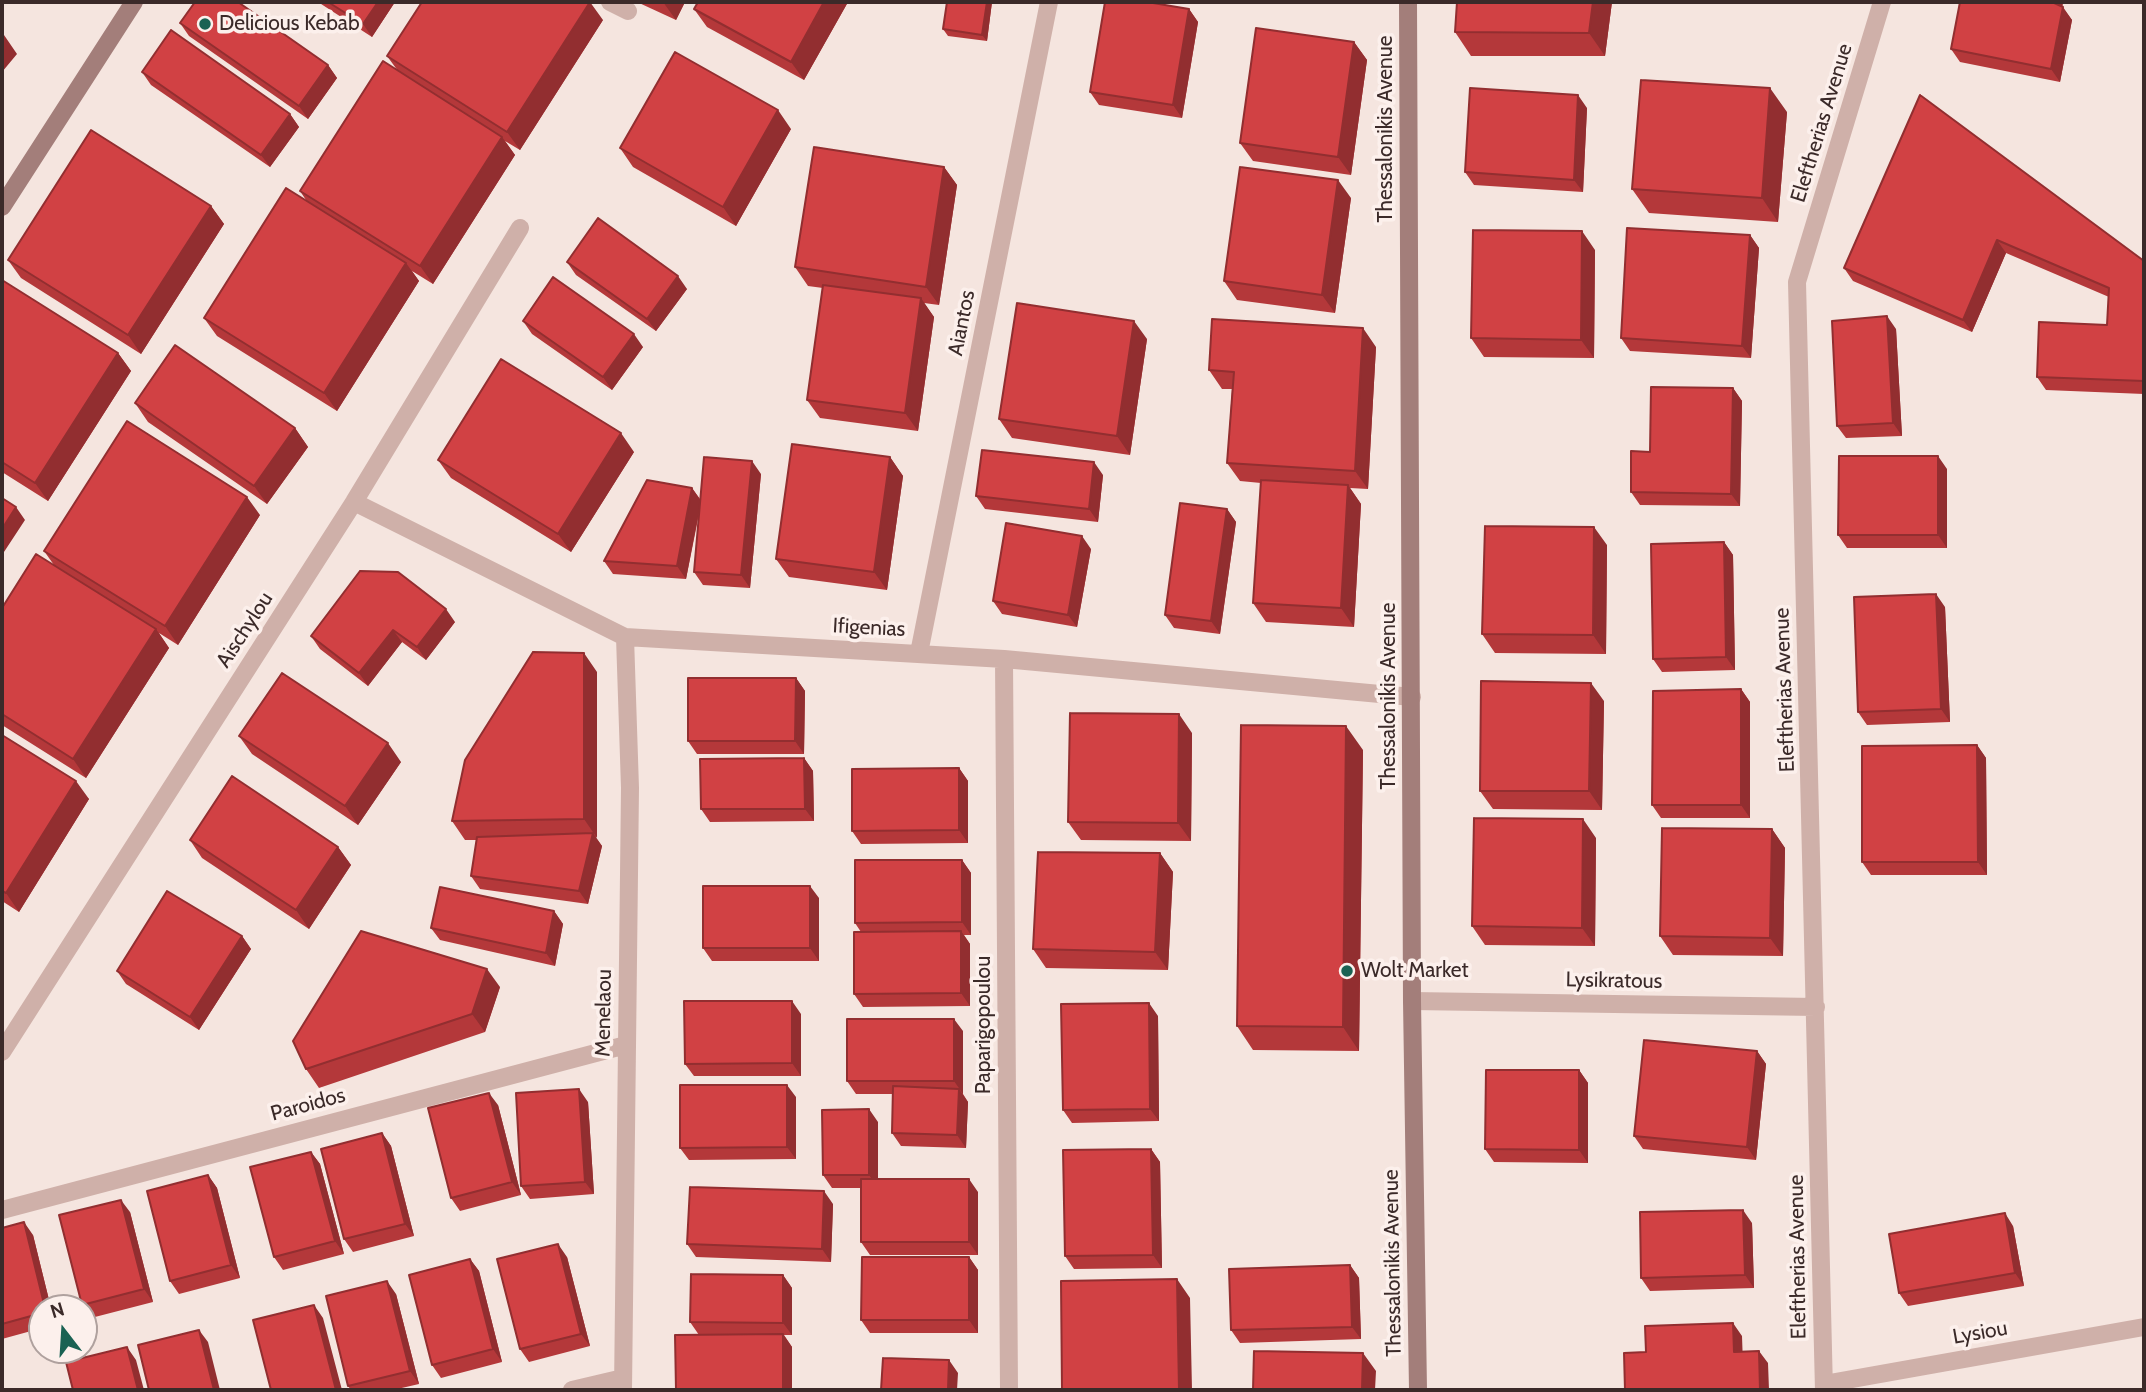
<!DOCTYPE html>
<html>
<head>
<meta charset="utf-8">
<style>
  body { margin:0 }
  #map { position:relative; width:2146px; height:1392px; overflow:hidden; background:#f5e5df; font-family:Cabin,sans-serif }
  canvas { display:block }
  .frame { position:absolute; inset:0; border:4px solid #3b2a29; pointer-events:none }
  .north { position:absolute; left:28px; top:1294px; width:70px; height:70px; box-sizing:border-box; background:#fcf0ec; border:2px solid #afa19e; border-radius:50%; rotate:343deg; font-size:19px; font-weight:700; line-height:28px; text-align:center; color:#3b2a29 }
  .north::after { content:''; display:block; margin:auto; width:24px; height:32px; background:#1a6253; clip-path:polygon(50% 0,100% 100%,50% 72%,0 100%) }
</style>
</head>
<body>
<div id="map">
<canvas width="2146" height="1392"></canvas>
<div class="frame"></div>
<div class="north">N</div>
</div>
<script>
const c = document.querySelector('canvas').getContext('2d');
c.lineJoin = 'round';
function toPath(rows) {
  const path = new Path2D();
  for (const r of rows) {
    path.moveTo(r[0], r[1]);
    for (let i = 2; i < r.length; i += 2) path.lineTo(r[i], r[i + 1]);
  }
  return path;
}
function strokePath(path, color, width, dash) {
  c.strokeStyle = color;
  c.lineWidth = width;
  c.lineCap = dash ? 'butt' : 'round';
  c.setLineDash(dash || []);
  c.stroke(path);
}
function paint(path, color) {
  c.fillStyle = color;
  c.fill(path, 'evenodd');
}
function write(font, color, halo, rows, align = 'center') {
  c.font = font + ' Cabin,sans-serif';
  c.lineWidth = 7;
  c.setLineDash([]);
  c.textBaseline = 'middle';
  c.strokeStyle = halo;
  c.fillStyle = color;
  for (const [text, x, y, turn = 0] of rows) {
    c.save();
    c.translate(x, y);
    c.rotate((+turn || 0) * Math.PI / 180);
    c.textAlign = isNaN(turn) ? turn : align;
    if (halo) c.strokeText(text, 0, 0);
    c.fillText(text, 0, 0);
    c.restore();
  }
}
const street = toPath([
  [610,2,628,11],
  [354,502,625,637,1004,659,1412,697],
  [919,653,1049,2],
  [1004,659,1009,1390],
  [1412,1001,1816,1007],
  [2,1052,354,502,520,228],
  [2,1210,626,1045],
  [1824,1384,2144,1327],
  [572,1390,623,1378],
  [623,1390,630,788,625,637],
  [1824,1390,1797,282,1882,2]
]);
const secondary = toPath([
  [1408,2,1412,1001,1418,1390],
  [2,207,134,2]
]);
const wall = toPath([
  [318,2,395,2,372,37],
  [637,2,685,2,676,20],
  [698,2,848,2,804,80,707,27,694,9],
  [992,2,987,41,948,36,943,29],
  [1457,2,1612,2,1605,56,1471,56,1455,32],
  [1960,2,2063,2,2062,7,2072,20,2060,82,1960,62,1951,49],
  [1189,9,1198,22,1182,118,1099,105,1090,92],
  [603,20,520,150,505,141,515,155,433,284,412,271,419,281,337,411,217,336,204,318,306,200,300,191,398,71,387,56],
  [180,23,328,65,337,78,308,119,189,36],
  [1354,42,1367,60,1351,175,1253,161,1240,143],
  [142,72,290,114,299,127,270,167,151,85],
  [1920,95,2144,261,2144,394,2046,390,2037,377,2107,325,2109,297,2006,253,1972,332,1853,281,1844,268],
  [1587,108,1583,192,1474,185,1465,172],
  [1787,112,1778,222,1649,213,1632,189],
  [791,129,736,226,633,167,620,148],
  [944,167,957,185,939,305,924,303,934,317,918,431,820,418,807,400,823,288,808,286,795,267],
  [1351,198,1335,313,1237,300,1224,281],
  [211,206,224,224,141,354,21,278,8,260],
  [1750,235,1759,248,1751,358,1630,351,1621,338],
  [1595,250,1594,358,1484,357,1471,338],
  [567,262,687,289,656,331,576,275],
  [2,280,118,353,131,371,48,501,2,472],
  [523,321,643,347,612,390,532,334],
  [1896,329,1902,436,1846,438,1837,426],
  [1147,339,1130,455,1012,438,999,419],
  [1376,347,1368,489,1350,488,1361,504,1354,627,1266,622,1253,603,1261,483,1240,481,1227,463,1232,389,1222,389,1209,370],
  [1733,388,1742,401,1740,506,1640,505,1631,492,1650,452],
  [135,403,295,428,308,447,267,504,148,422],
  [634,452,571,552,451,478,438,460],
  [890,457,903,476,887,590,789,577,776,559],
  [1947,469,1947,548,1847,548,1838,535],
  [761,474,750,588,703,585,694,572,699,514,686,579,613,574,604,561,692,488,700,499],
  [1103,475,1098,522,985,509,976,496],
  [1227,509,1236,522,1220,634,1174,628,1165,615],
  [260,515,178,645,159,633,169,648,86,778,2,725,2,608,54,565,44,551],
  [1724,542,1733,555,1735,670,1662,672,1653,659],
  [1607,545,1606,654,1495,653,1482,634],
  [1091,549,1077,627,1002,614,993,601],
  [1945,607,1950,722,1867,725,1858,712],
  [455,622,426,660,402,642,368,686,320,649,311,636],
  [597,672,596,838,602,846,588,904,480,889,471,876,477,840,465,840,452,821],
  [796,678,805,691,804,754,697,754,688,741],
  [1741,689,1750,702,1750,818,1661,818,1652,805],
  [1604,701,1602,810,1493,809,1480,791],
  [1192,733,1191,841,1081,840,1068,822],
  [2,735,89,799,19,912,2,901],
  [239,736,401,762,358,825,252,754],
  [1977,745,1986,758,1987,875,1871,875,1862,862],
  [1363,750,1359,1051,1253,1050,1237,1026],
  [804,758,813,771,814,821,710,822,701,809],
  [959,768,968,781,968,843,861,844,852,831],
  [1772,829,1785,848,1783,956,1673,955,1660,936],
  [1596,838,1595,946,1485,945,1472,926],
  [190,840,338,847,351,865,309,929,202,858],
  [1160,853,1173,872,1168,970,1046,968,1033,949],
  [962,860,971,873,971,935,964,935,970,944,970,1006,863,1007,854,994,861,932,855,923],
  [819,898,819,961,712,961,703,948],
  [554,911,563,924,555,966,440,940,431,928],
  [242,936,251,949,199,1030,126,984,117,971],
  [500,987,485,1032,319,1088,306,1069],
  [801,1014,801,1076,694,1076,685,1064],
  [1158,1016,1159,1121,1072,1123,1063,1110],
  [963,1031,963,1094,968,1102,966,1148,901,1146,892,1133,893,1094,856,1094,847,1081],
  [1757,1051,1766,1064,1756,1160,1643,1149,1634,1136],
  [1579,1070,1588,1083,1588,1163,1494,1162,1485,1149],
  [796,1097,796,1159,689,1160,680,1148],
  [588,1102,594,1194,530,1199,521,1186],
  [498,1105,521,1195,460,1211,451,1198],
  [878,1122,878,1179,978,1192,978,1255,870,1255,861,1242,861,1188,832,1188,823,1175],
  [382,1133,391,1146,414,1236,353,1252,344,1239],
  [1151,1149,1160,1162,1162,1268,1074,1269,1065,1256],
  [311,1152,320,1164,344,1254,283,1270,274,1257],
  [208,1175,217,1188,240,1278,179,1294,170,1281],
  [833,1204,831,1262,696,1257,687,1244],
  [130,1212,153,1302,91,1318,82,1305],
  [1752,1223,1754,1288,1650,1291,1641,1278],
  [2013,1226,2024,1286,1908,1306,1899,1293],
  [2,1228,33,1235,51,1308,42,1308,42,1328,2,1339],
  [567,1257,590,1346,529,1362,520,1349],
  [969,1257,978,1270,978,1333,870,1333,861,1320],
  [470,1259,479,1271,502,1362,441,1378,432,1365],
  [1350,1265,1359,1278,1361,1339,1240,1343,1231,1330],
  [783,1275,792,1288,792,1335,784,1335,792,1347,792,1390,676,1390,699,1335,690,1322],
  [396,1294,419,1384,393,1390,351,1390,348,1386]
]);
const shadedWall = toPath([
  [378,2,395,2,372,37,363,24],
  [590,2,603,20,520,150,507,132],
  [663,2,685,2,676,20],
  [824,2,848,2,804,80,791,62],
  [987,2,992,2,987,41,982,35],
  [1593,2,1612,2,1605,56,1589,33],
  [2052,2,2063,2,2061,15],
  [2063,7,2072,20,2060,82,2051,69],
  [1189,9,1198,22,1182,118,1173,105],
  [4,35,17,54,2,72,2,37],
  [1354,42,1367,60,1351,175,1338,157],
  [328,65,337,78,308,119,299,106],
  [1770,88,1787,112,1778,222,1762,198],
  [1578,95,1587,108,1583,192,1574,180],
  [778,110,791,129,736,226,723,207],
  [290,114,299,127,270,167,261,155],
  [502,137,515,155,433,284,420,266],
  [944,167,957,185,939,305,926,287],
  [1338,180,1351,198,1335,313,1322,295],
  [211,206,224,224,141,354,128,335],
  [1582,231,1595,250,1594,358,1581,340],
  [1750,235,1759,248,1751,358,1742,346],
  [1997,240,2006,253,1972,332,1963,320],
  [406,263,419,281,337,411,324,393],
  [678,276,687,289,656,331,647,319],
  [921,298,934,317,918,431,905,413],
  [1887,316,1896,329,1902,436,1893,423],
  [1134,321,1147,339,1130,455,1117,436],
  [1363,328,1376,347,1368,489,1355,471],
  [634,334,643,347,612,390,603,377],
  [118,353,131,371,48,501,35,483],
  [1733,388,1742,401,1740,506,1731,494],
  [295,428,308,447,267,504,254,486],
  [621,433,634,452,571,552,558,534],
  [1938,456,1947,469,1947,548,1938,535],
  [890,457,903,476,887,590,874,572],
  [752,461,761,474,750,588,741,575],
  [1094,462,1103,475,1098,522,1089,509],
  [1348,485,1361,504,1354,627,1341,608],
  [692,488,701,501,686,579,677,566],
  [247,497,260,515,178,645,165,626],
  [16,507,25,520,2,555,2,529],
  [1227,509,1236,522,1220,634,1211,621],
  [1594,527,1607,545,1606,654,1593,635],
  [1082,536,1091,549,1077,627,1068,615],
  [1724,542,1733,555,1735,670,1726,657],
  [1936,594,1945,607,1950,722,1941,709],
  [446,609,455,622,426,660,417,647],
  [156,629,169,648,86,778,73,759],
  [393,630,402,642,368,686,359,673],
  [584,653,597,672,597,838,584,819],
  [796,678,805,691,804,754,795,741],
  [1591,683,1604,701,1602,810,1589,791],
  [1741,689,1750,702,1750,818,1741,805],
  [1179,714,1192,733,1191,841,1178,823],
  [1346,726,1363,750,1359,1051,1343,1027],
  [388,743,401,762,358,825,345,806],
  [1977,745,1986,758,1987,875,1978,862],
  [804,758,813,771,814,821,805,809],
  [959,768,968,781,968,843,959,830],
  [76,781,89,799,19,912,6,893],
  [1583,819,1596,838,1595,946,1582,928],
  [1772,829,1785,848,1783,956,1770,938],
  [593,833,602,846,588,904,579,891],
  [338,847,351,865,309,929,296,910],
  [1160,853,1173,872,1168,970,1155,952],
  [962,860,971,873,971,935,962,922],
  [810,886,819,898,819,961,810,948],
  [554,911,563,924,555,966,546,953],
  [961,931,970,944,970,1006,961,993],
  [242,936,251,949,199,1030,190,1017],
  [487,969,500,987,485,1032,472,1014],
  [792,1001,801,1014,801,1076,792,1063],
  [1149,1003,1158,1016,1159,1121,1150,1109],
  [954,1019,963,1031,963,1094,954,1081],
  [1757,1051,1766,1064,1756,1160,1747,1147],
  [1579,1070,1588,1083,1588,1163,1579,1150],
  [787,1085,796,1097,796,1159,787,1147],
  [579,1089,588,1102,594,1194,585,1182],
  [959,1089,968,1102,966,1148,957,1135],
  [489,1093,498,1105,521,1195,512,1182],
  [869,1109,878,1122,878,1188,869,1175],
  [382,1133,391,1146,414,1236,405,1224],
  [1151,1149,1160,1162,1162,1268,1153,1255],
  [311,1152,320,1164,344,1254,335,1241],
  [208,1175,217,1188,240,1278,231,1265],
  [969,1179,978,1192,978,1255,969,1242],
  [824,1191,833,1204,831,1262,822,1249],
  [121,1200,130,1212,153,1302,144,1289],
  [1743,1210,1752,1223,1754,1288,1745,1275],
  [2005,1213,2013,1226,2024,1286,2015,1273],
  [24,1222,33,1235,51,1308,45,1308],
  [558,1244,567,1257,590,1346,581,1334],
  [969,1257,978,1270,978,1333,969,1320],
  [470,1259,479,1271,502,1362,493,1349],
  [1350,1265,1359,1278,1361,1339,1352,1327],
  [783,1275,792,1288,792,1335,783,1323],
  [1177,1279,1190,1298,1192,1390,1179,1390],
  [387,1281,396,1294,419,1384,410,1371],
  [314,1305,323,1318,342,1390,336,1390],
  [1733,1323,1742,1336,1743,1365,1734,1352],
  [199,1330,208,1342,220,1390,214,1390],
  [783,1334,792,1347,792,1390,783,1390],
  [127,1347,136,1360,144,1390,138,1390],
  [1759,1351,1768,1363,1769,1390,1760,1390],
  [1363,1353,1376,1371,1375,1390,1362,1390],
  [949,1360,958,1373,957,1390,948,1390]
]);
const building = toPath([
  [195,2,238,2,328,65,299,106,180,23,195,2],
  [328,2,378,2,363,24,328,2],
  [422,2,590,2,507,132,387,56,422,2],
  [698,2,824,2,791,62,694,9,698,2],
  [947,2,987,2,982,35,943,29,947,2],
  [1105,2,1147,2,1189,9,1173,105,1090,92,1105,2],
  [1457,2,1593,2,1589,33,1455,32,1457,2],
  [1960,2,2052,2,2063,7,2051,69,1951,49,1960,2],
  [1256,28,1354,42,1338,157,1240,143,1256,28],
  [171,30,290,114,261,155,142,72,171,30],
  [675,52,778,110,723,207,620,148,675,52],
  [383,61,502,137,420,266,300,191,383,61],
  [1641,80,1770,88,1762,198,1632,189,1641,80],
  [1470,88,1578,95,1574,180,1465,172,1470,88],
  [1920,95,2144,261,2144,381,2037,377,2039,322,2107,325,2109,288,1997,240,1963,320,1844,268,1920,95],
  [91,130,211,206,128,335,8,260,91,130],
  [814,147,944,167,926,287,795,267,814,147],
  [1240,167,1338,180,1322,295,1224,281,1240,167],
  [286,188,406,263,324,393,204,318,286,188],
  [598,218,678,276,647,319,567,262,598,218],
  [1627,228,1750,235,1742,346,1621,338,1627,228],
  [1473,230,1582,231,1581,340,1471,338,1473,230],
  [553,277,634,334,603,377,523,321,553,277],
  [2,280,118,353,35,483,2,462,2,280],
  [823,285,921,298,905,413,807,400,823,285],
  [1017,303,1134,321,1117,436,999,419,1017,303],
  [1887,316,1893,423,1837,426,1832,321,1887,316],
  [1212,319,1363,328,1355,471,1227,463,1234,372,1209,370,1212,319],
  [175,345,295,428,254,486,135,403,175,345],
  [501,359,621,433,558,534,438,460,501,359],
  [1651,387,1733,388,1731,494,1631,492,1631,451,1650,452,1651,387],
  [127,421,247,497,165,626,44,551,127,421],
  [792,444,890,457,874,572,776,559,792,444],
  [982,450,1094,462,1089,509,976,496,982,450],
  [1839,456,1938,456,1938,535,1838,535,1839,456],
  [704,457,752,461,741,575,694,572,704,457],
  [647,480,692,488,677,566,604,561,647,480],
  [1261,480,1348,485,1341,608,1253,603,1261,480],
  [2,498,16,507,2,529,2,498],
  [1180,503,1227,509,1211,621,1165,615,1180,503],
  [1006,523,1082,536,1068,615,993,601,1006,523],
  [1485,526,1594,527,1593,635,1482,634,1485,526],
  [1724,542,1726,657,1653,659,1651,544,1724,542],
  [36,554,156,629,73,759,2,714,2,608,36,554],
  [360,571,398,572,446,609,417,647,393,630,359,673,311,636,360,571],
  [1936,594,1941,709,1858,712,1854,597,1936,594],
  [533,652,584,653,584,819,452,821,465,760,533,652],
  [282,673,388,743,345,806,239,736,282,673],
  [688,678,796,678,795,741,688,741,688,678],
  [1481,681,1591,683,1589,791,1480,791,1481,681],
  [1741,689,1741,805,1652,805,1653,691,1741,689],
  [1070,713,1179,714,1178,823,1068,822,1070,713],
  [1241,725,1346,726,1343,1027,1237,1026,1241,725],
  [2,735,76,781,6,893,2,891,2,735],
  [1977,745,1978,862,1862,862,1862,746,1977,745],
  [804,758,805,809,701,809,700,759,804,758],
  [959,768,959,830,852,831,852,769,959,768],
  [232,776,338,847,296,910,190,840,232,776],
  [1474,818,1583,819,1582,928,1472,926,1474,818],
  [1662,828,1772,829,1770,938,1660,936,1662,828],
  [593,833,579,891,471,876,477,837,593,833],
  [1038,852,1160,853,1155,952,1033,949,1038,852],
  [855,860,962,860,962,922,855,923,855,860],
  [703,886,810,886,810,948,703,948,703,886],
  [440,887,554,911,546,953,431,928,440,887],
  [167,891,242,936,190,1017,117,971,167,891],
  [361,931,487,969,472,1014,306,1069,293,1041,361,931],
  [961,931,961,993,854,994,854,932,961,931],
  [684,1001,792,1001,792,1063,685,1064,684,1001],
  [1149,1003,1150,1109,1063,1110,1061,1004,1149,1003],
  [847,1019,954,1019,954,1081,847,1081,847,1019],
  [1644,1040,1757,1051,1747,1147,1634,1136,1644,1040],
  [1486,1070,1579,1070,1579,1150,1485,1149,1486,1070],
  [680,1085,787,1085,787,1147,680,1148,680,1085],
  [893,1086,959,1089,957,1135,892,1133,893,1086],
  [579,1089,585,1182,521,1186,516,1093,579,1089],
  [489,1093,512,1182,451,1198,428,1108,489,1093],
  [869,1109,869,1175,823,1175,822,1110,869,1109],
  [382,1133,405,1224,344,1239,321,1149,382,1133],
  [1151,1149,1153,1255,1065,1256,1063,1150,1151,1149],
  [311,1152,335,1241,274,1257,250,1167,311,1152],
  [208,1175,231,1265,170,1281,147,1191,208,1175],
  [861,1179,969,1179,969,1242,861,1242,861,1179],
  [690,1187,824,1191,822,1249,687,1244,690,1187],
  [121,1200,144,1289,82,1305,59,1215,121,1200],
  [1743,1210,1745,1275,1641,1278,1640,1212,1743,1210],
  [2005,1213,2015,1273,1899,1293,1889,1234,2005,1213],
  [24,1222,45,1308,42,1308,42,1313,2,1324,2,1228,24,1222],
  [558,1244,581,1334,520,1349,497,1259,558,1244],
  [862,1257,969,1257,969,1320,861,1320,862,1257],
  [470,1259,493,1349,432,1365,409,1275,470,1259],
  [1350,1265,1352,1327,1231,1330,1229,1269,1350,1265],
  [691,1274,783,1275,783,1323,690,1322,691,1274],
  [1177,1279,1179,1390,1062,1390,1061,1281,1177,1279],
  [387,1281,410,1371,348,1386,326,1296,387,1281],
  [314,1305,336,1390,271,1390,253,1320,314,1305],
  [1733,1323,1734,1352,1759,1351,1760,1390,1625,1390,1624,1353,1646,1352,1645,1326,1733,1323],
  [199,1330,214,1390,149,1390,138,1345,199,1330],
  [783,1334,783,1390,676,1390,675,1335,783,1334],
  [127,1347,138,1390,73,1390,66,1362,127,1347],
  [1254,1351,1363,1353,1362,1390,1253,1390,1254,1351],
  [883,1358,949,1360,948,1390,881,1390,883,1358]
]);
const markers = [
  [205,24,7,"#1a6253"],
  [1347,971,7,"#1a6253"]
];
const poiNames = [
  ["Delicious Kebab",219,24],
  ["Wolt Market",1361,971]
];
const streetNames = [
  ["Eleftherias Avenue",1822,123,-73],
  ["Thessalonikis Avenue",1386,129,-90],
  ["Aiantos",962,323,-79],
  ["Ifigenias",869,628,3],
  ["Aischylou",245,630,-57],
  ["Eleftherias Avenue",1785,690,-92],
  ["Thessalonikis Avenue",1389,696,-90],
  ["Lysikratous",1614,981,1],
  ["Menelaou",604,1013,-89],
  ["Paparigopoulou",984,1025,-90],
  ["Paroidos",308,1105,-15],
  ["Eleftherias Avenue",1798,1257,-91],
  ["Thessalonikis Avenue",1393,1263,-91],
  ["Lysiou",1980,1333,-10]
];
strokePath(street, '#cfb0a9', 18);
strokePath(secondary, '#a37e7a', 18);
paint(wall, '#b4383a');
paint(shadedWall, '#922e30');
paint(building, '#d14144');
strokePath(building, '#922e30', 2);
for (const [x, y, r, color] of markers) {
  const dot = new Path2D();
  dot.arc(x, y, r, 0, 2 * Math.PI);
  c.fillStyle = color;
  c.fill(dot);
  strokePath(dot, '#fcf0ec', 2.5);
}
write('21px', '#3b2a29', '#fcf0ec', poiNames, 'left');
write('21px', '#3b2a29', '#fcf0ec', streetNames);
</script>
</body>
</html>
